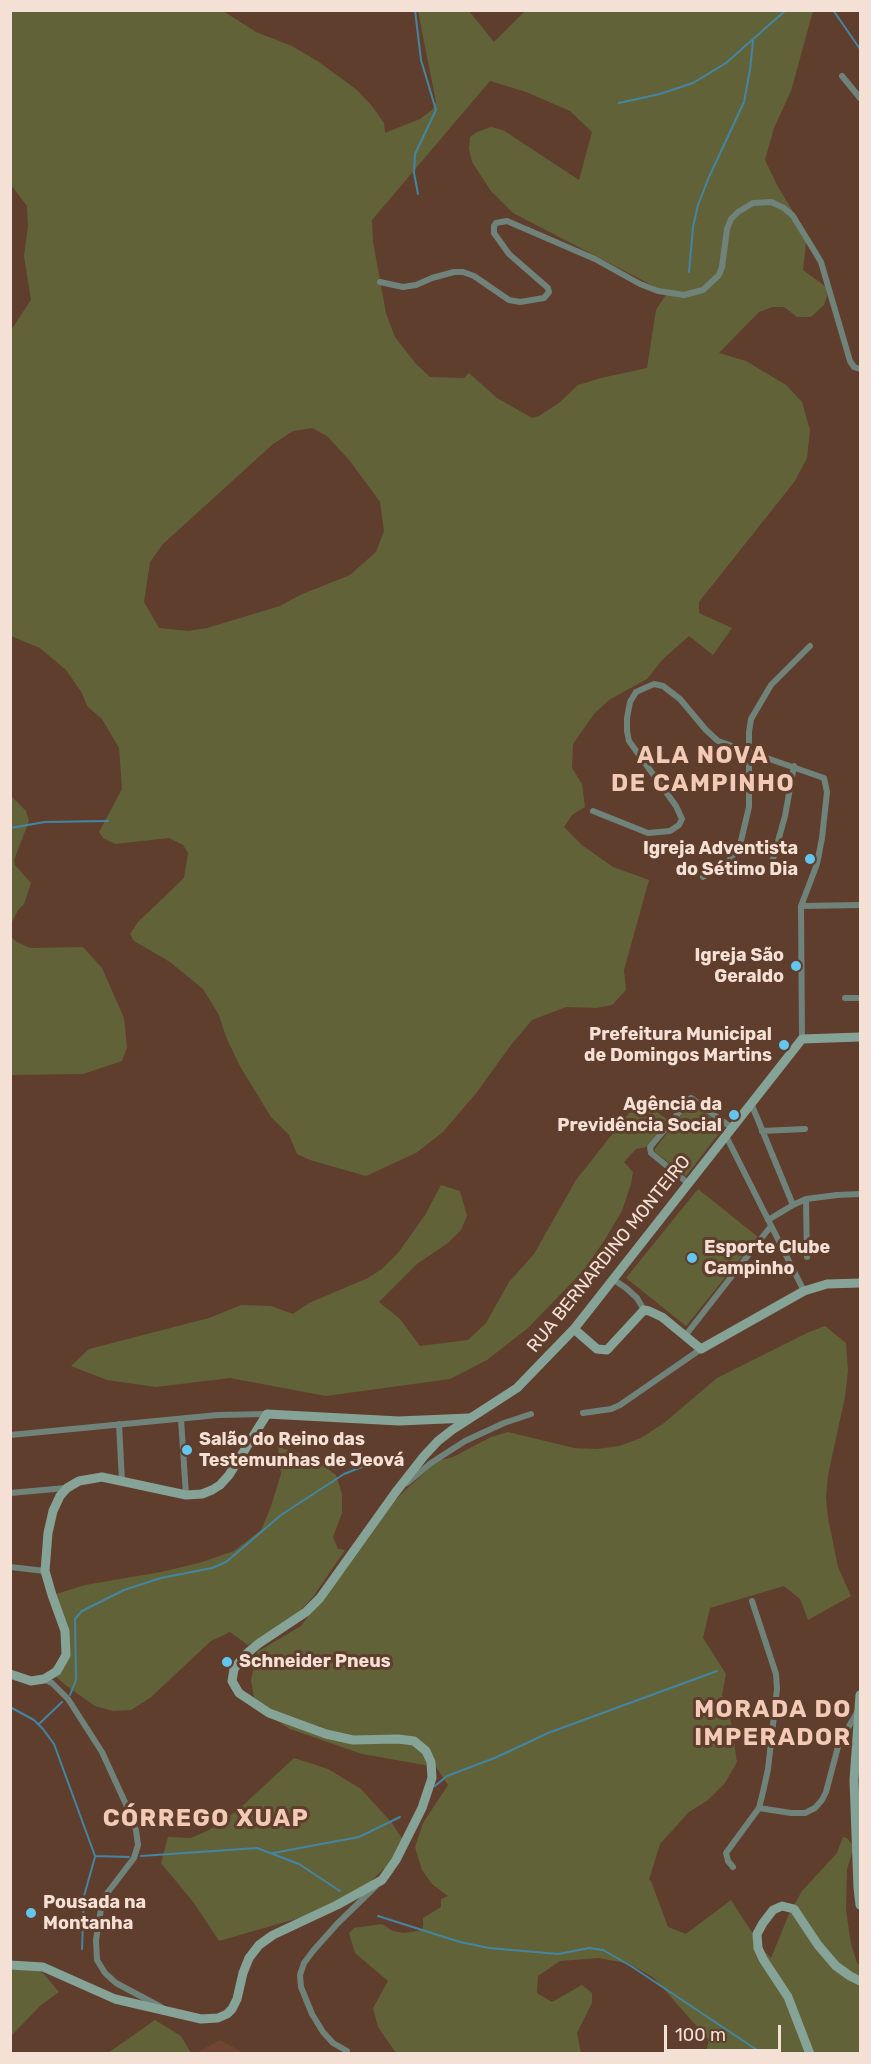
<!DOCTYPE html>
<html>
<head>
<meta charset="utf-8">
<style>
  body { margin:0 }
  #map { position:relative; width:871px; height:2064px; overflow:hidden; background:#5f3e2d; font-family:Rubik,sans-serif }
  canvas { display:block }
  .frame { position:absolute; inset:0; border:12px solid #f5e0d6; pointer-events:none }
  .scale { position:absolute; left:664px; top:2025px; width:117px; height:27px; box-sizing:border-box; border:3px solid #f5e0d6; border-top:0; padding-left:8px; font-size:18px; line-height:21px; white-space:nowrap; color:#f5e0d6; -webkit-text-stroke:4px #5f3e2d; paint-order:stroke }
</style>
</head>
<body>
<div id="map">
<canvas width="871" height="2064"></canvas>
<div class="frame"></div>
<div class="scale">100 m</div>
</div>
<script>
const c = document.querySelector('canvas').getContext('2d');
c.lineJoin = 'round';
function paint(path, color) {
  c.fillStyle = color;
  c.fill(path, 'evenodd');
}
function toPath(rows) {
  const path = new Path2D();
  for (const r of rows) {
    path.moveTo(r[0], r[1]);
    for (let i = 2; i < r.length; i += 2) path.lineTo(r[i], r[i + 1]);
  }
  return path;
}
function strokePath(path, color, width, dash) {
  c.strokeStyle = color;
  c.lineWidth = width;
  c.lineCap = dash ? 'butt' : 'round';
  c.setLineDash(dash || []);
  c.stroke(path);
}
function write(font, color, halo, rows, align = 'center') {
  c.font = font + ' Rubik,sans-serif';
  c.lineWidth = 6;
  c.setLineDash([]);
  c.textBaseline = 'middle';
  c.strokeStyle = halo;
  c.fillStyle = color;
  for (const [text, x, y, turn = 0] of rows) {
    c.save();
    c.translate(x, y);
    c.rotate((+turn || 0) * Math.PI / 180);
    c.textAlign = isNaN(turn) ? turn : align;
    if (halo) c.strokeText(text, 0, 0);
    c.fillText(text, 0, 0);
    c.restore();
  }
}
const built = toPath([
  [220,2040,244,2053,196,2053]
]);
const green = toPath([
  [10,11,223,11,256,32,292,46,319,62,357,90,372,106,384,123,385,133,420,119,432,110,436,102,418,11,469,11,494,42,525,11,813,11,791,91,774,128,765,160,778,187,807,234,803,270,826,287,827,296,824,305,811,317,797,317,784,307,773,307,759,312,719,353,746,361,786,385,802,402,810,430,807,458,795,481,699,602,699,613,732,628,713,655,689,636,663,659,647,679,609,700,594,714,573,744,572,768,582,784,585,807,572,815,564,827,582,845,613,867,649,880,624,970,626,990,612,1005,596,1008,566,1007,532,1020,511,1045,477,1092,443,1132,416,1153,366,1176,310,1160,297,1154,289,1135,271,1117,241,1068,226,1037,219,1015,203,989,170,962,134,941,130,934,138,922,184,878,188,853,183,845,169,838,115,844,103,838,99,832,122,789,119,748,102,719,87,706,82,693,66,670,40,648,11,636,11,330,31,300,24,256,28,226,27,206,11,185],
  [490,81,526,92,570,111,592,132,579,180,503,130,491,127,477,132,470,137,469,149,472,162,491,191,513,213,667,293,656,310,647,368,601,378,578,385,560,402,539,416,532,418,497,398,469,373,464,378,430,377,416,364,395,337,386,313,373,242,372,220],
  [312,428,327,436,350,461,380,502,384,531,376,552,350,575,300,595,280,606,207,628,188,631,159,628,144,602,150,562,163,544,273,444,293,431],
  [11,796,26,811,29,821,14,860,15,865,31,883,24,904,18,910,11,924],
  [10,936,17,942,30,948,83,947,102,968,124,1018,127,1048,122,1061,83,1074,11,1075],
  [691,1102,724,1127,686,1176,655,1152,655,1149],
  [650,1107,668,1120,646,1147,636,1149,624,1162,633,1172,631,1184,622,1211,604,1241,584,1270,528,1328,487,1360,450,1379,326,1396,230,1378,156,1387,107,1380,71,1366,89,1349,209,1318,241,1305,271,1306,293,1314,309,1303,368,1278,382,1269,398,1253,425,1215,441,1185,460,1191,467,1216,461,1230,448,1243,417,1264,379,1302,400,1319,420,1346,468,1340,486,1323,509,1282,534,1254,576,1180,629,1113],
  [698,1189,758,1237,686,1326,626,1278],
  [825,1326,846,1343,848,1371,845,1397,828,1475,826,1498,828,1518,838,1567,851,1596,808,1620,800,1599,784,1586,710,1608,703,1638,726,1674,722,1695,730,1716,737,1762,725,1783,708,1800,689,1812,660,1844,649,1880,651,1881,668,1927,686,1934,731,1900,764,1951,771,1958,789,1914,802,1891,837,1853,843,1837,847,1838,854,1847,847,1869,846,1910,851,1944,857,1963,860,1966,860,2053,706,2053,709,2040,654,1978,630,1964,599,1958,560,1961,538,1976,537,1993,552,2002,582,1985,592,1993,592,2003,577,2033,581,2053,396,2053,378,2027,373,2008,388,1981,355,1953,349,1933,354,1928,382,1924,393,1931,404,1933,423,1930,423,1918,441,1907,441,1899,448,1896,432,1884,422,1870,415,1847,423,1823,448,1785,436,1767,362,1754,290,1729,266,1714,255,1702,251,1680,257,1652,301,1626,396,1499,437,1461,453,1457,491,1437,508,1432,574,1448,597,1449,619,1446,641,1438,664,1423,717,1378,809,1332],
  [278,1447,304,1455,325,1467,336,1475,342,1494,342,1513,333,1537,338,1549,345,1550,313,1597,299,1612,285,1623,248,1645,230,1632,211,1641,150,1698,131,1710,113,1711,95,1706,64,1684,50,1671,61,1657,65,1643,53,1595,85,1585,161,1572,199,1563,234,1551,261,1530,270,1509,281,1474],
  [294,1758,328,1769,361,1789,392,1823,403,1840,394,1859,370,1882,313,1914,219,1941,194,1903,161,1863,168,1837,191,1838,209,1830,238,1810],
  [32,1967,44,1974,59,1992,40,2006,11,2036,11,1970],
  [155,2020,181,2036,191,2053,108,2053]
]);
const stream = toPath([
  [415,10,421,60,436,110,415,154,414,173,418,194],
  [833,10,860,49],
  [619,103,660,94,693,83,726,63,786,10],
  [689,272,693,227,698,205,709,177,744,102,750,70,753,41],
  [10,828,45,822,108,821],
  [70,1695,76,1680,75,1619,82,1611,124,1590,161,1578,212,1568,226,1562,281,1515,344,1474,367,1465],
  [10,1707,34,1720,43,1729,54,1744,95,1856],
  [39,1724,62,1702],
  [435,1786,447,1776,497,1757,548,1733,717,1671],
  [273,1853,359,1837,400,1817],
  [95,1856,129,1857],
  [141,1856,257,1848,299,1864,340,1891],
  [378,1916,460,1942,489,1948,558,1954,589,1948,603,1950,631,1966,763,2054],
  [82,1949,84,1896,95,1857]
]);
const street = toPath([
  [842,76,860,98],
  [380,282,403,287,416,285,432,278,454,272,463,272,474,276,509,300,520,302,544,298,549,292,548,288,509,254,494,233,494,226,496,223,507,221,595,259,640,284,658,291,684,295,703,290,719,275,722,267,727,229,731,219,738,212,753,203,771,202,784,208,793,216,815,252,821,262,850,361,854,367,860,369],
  [593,811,648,833,670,831,679,825,682,819,676,806,629,741,627,731,627,718,630,702,636,692,654,684,663,686,680,699,706,730,718,741,824,778,827,792,822,838,817,864,801,906,802,1039],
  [772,863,785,816,794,766],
  [703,877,728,862,740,845,749,807,749,732,751,719,771,685,810,646],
  [801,906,860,905],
  [845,998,860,998],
  [751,1103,793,1205],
  [762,1131,805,1129],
  [726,1136,804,1291],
  [689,1184,651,1153,650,1147,691,1098,732,1128],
  [806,1199,807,1257],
  [768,1220,793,1205,806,1199,837,1195,860,1194],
  [614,1280,626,1288,637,1298,644,1310],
  [685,1336,771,1226],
  [583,1413,611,1409,620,1405,701,1349],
  [181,1419,186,1495],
  [119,1424,122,1481],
  [10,1435,218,1415,267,1414],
  [407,1483,431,1463,465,1441,504,1423,531,1414],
  [10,1493,66,1488],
  [10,1567,45,1571],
  [44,1679,52,1683,68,1699,102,1752,129,1811,136,1830,138,1845,134,1858,105,1896,101,1909,96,1940,97,1960,105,1973,116,1983,161,2007],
  [759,1808,791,1813,805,1813,815,1808,822,1800,826,1792,839,1743,858,1711],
  [733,1867,728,1861,726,1853,759,1808,763,1792,768,1769,777,1689,776,1674,752,1601],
  [347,2051,333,2043,323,2032,312,2014,301,1987,300,1975,304,1963,313,1951,337,1924,375,1887]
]);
const secondary = toPath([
  [574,1329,597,1349,607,1350,644,1310,649,1311,662,1317,701,1349,804,1291,827,1284,860,1283],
  [10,1674,31,1681,44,1679,57,1671,66,1655,65,1631,52,1595,45,1571,48,1533,53,1511,60,1496,67,1488,79,1481,102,1477,186,1495,202,1494,212,1490,220,1485,229,1475,267,1414,399,1421,469,1418],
  [860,1695,854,1780,858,1888,860,1905],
  [10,1965,43,1967,115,1999,201,2019,218,2018,227,2014,232,2009,237,1999,243,1973,249,1958,259,1945,273,1935,337,1905,382,1880,396,1860,422,1808,432,1778,431,1762,426,1751,414,1741,398,1739,353,1740,326,1734,269,1713,239,1693,232,1681,234,1669,244,1656,258,1644,306,1612,320,1598,395,1493,424,1456,438,1441,452,1430,517,1388,574,1329,802,1039,860,1037],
  [810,2054,788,1997,763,1959,758,1948,757,1934,763,1923,773,1910,782,1906,794,1909,818,1945,836,1966,850,1976,860,1981]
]);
const markers = [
  [810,859,6,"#64c5ee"],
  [796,966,6,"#64c5ee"],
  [784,1045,6,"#64c5ee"],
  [734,1115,6,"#64c5ee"],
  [692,1258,6,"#64c5ee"],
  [187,1450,6,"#64c5ee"],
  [227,1662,6,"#64c5ee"],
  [31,1913,6,"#64c5ee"]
];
const poiNames = [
  ["Igreja Adventista",798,849],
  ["do Sétimo Dia",798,870],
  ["Igreja São",784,956],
  ["Geraldo",784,977],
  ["Prefeitura Municipal",772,1035],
  ["de Domingos Martins",772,1056],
  ["Agência da",722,1105],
  ["Previdência Social",722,1126],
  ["Esporte Clube",704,1248,"left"],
  ["Campinho",704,1269,"left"],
  ["Salão do Reino das",199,1440,"left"],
  ["Testemunhas de Jeová",199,1461,"left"],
  ["Schneider Pneus",239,1662,"left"],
  ["Pousada na",43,1903,"left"],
  ["Montanha",43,1924,"left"]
];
const streetNames = [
  ["RUA BERNARDINO MONTEIRO",609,1254,-51]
];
const districtNames = [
  ["ALA NOVA",703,756],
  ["DE CAMPINHO",703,784],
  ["MORADA DO",773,1710],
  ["IMPERADOR",773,1738],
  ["CÓRREGO XUAP",206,1819]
];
paint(built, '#6e4632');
paint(green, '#626238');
strokePath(stream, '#4386a3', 2);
strokePath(street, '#70837b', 6);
strokePath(secondary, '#86a397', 9);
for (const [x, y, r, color] of markers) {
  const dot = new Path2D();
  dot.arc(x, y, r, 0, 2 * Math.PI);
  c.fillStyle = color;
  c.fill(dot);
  strokePath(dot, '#5f3e2d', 2);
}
write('bold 18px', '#f5e0d6', '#5f3e2d', poiNames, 'right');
write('18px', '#f5e0d6', '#5f3e2d', streetNames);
c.letterSpacing = '1.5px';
write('bold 24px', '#f3cab5', '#5f3e2d', districtNames);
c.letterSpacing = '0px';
</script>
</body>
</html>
